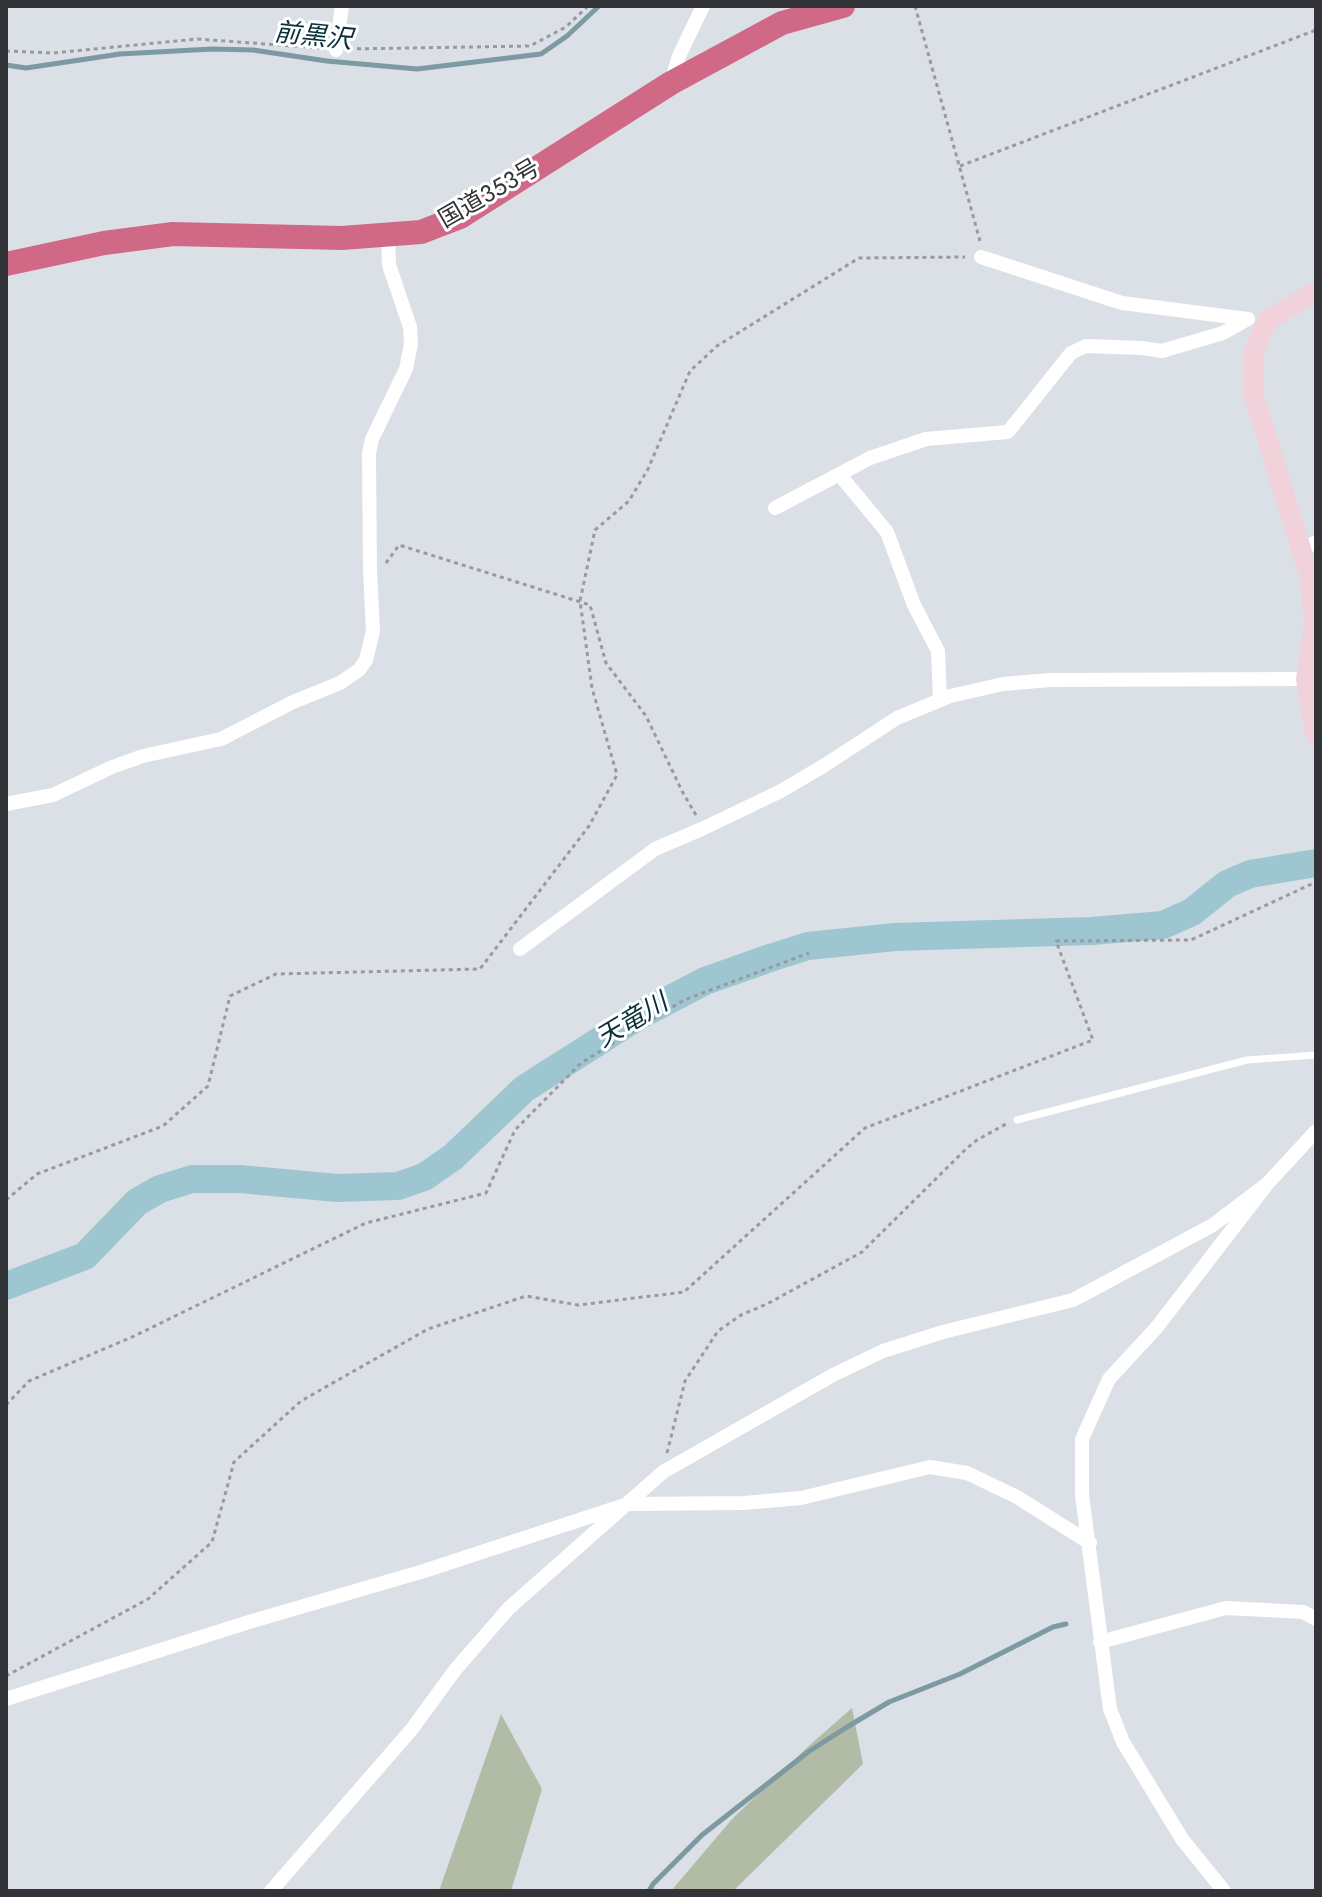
<!DOCTYPE html>
<html>
<head>
<meta charset="utf-8">
<style>
  body { margin:0 }
  #map { position:relative; width:1322px; height:1897px; overflow:hidden; background:#dbdfe6; font-family:Jost,sans-serif }
  canvas { display:block }
  .frame { position:absolute; inset:0; border:8px solid #323437; pointer-events:none }
</style>
</head>
<body>
<div id="map">
<canvas width="1322" height="1897"></canvas>
<div class="frame"></div>
</div>
<script>
const c = document.querySelector('canvas').getContext('2d');
c.lineJoin = 'round';
function paint(path, color) {
  c.fillStyle = color;
  c.fill(path, 'evenodd');
}
function toPath(rows) {
  const path = new Path2D();
  for (const r of rows) {
    path.moveTo(r[0], r[1]);
    for (let i = 2; i < r.length; i += 2) path.lineTo(r[i], r[i + 1]);
  }
  return path;
}
function strokePath(path, color, width, dash) {
  c.strokeStyle = color;
  c.lineWidth = width;
  c.lineCap = dash ? 'butt' : 'round';
  c.setLineDash(dash || []);
  c.stroke(path);
}
function write(font, color, halo, rows, align = 'center') {
  c.font = font + ' Jost,"Noto Sans JP",sans-serif';
  c.lineWidth = 6;
  c.setLineDash([]);
  c.textBaseline = 'middle';
  c.strokeStyle = halo;
  c.fillStyle = color;
  for (const [text, x, y, turn = 0] of rows) {
    c.save();
    c.translate(x, y);
    c.rotate((+turn || 0) * Math.PI / 180);
    c.textAlign = isNaN(turn) ? turn : align;
    if (halo) c.strokeText(text, 0, 0);
    c.fillText(text, 0, 0);
    c.restore();
  }
}
const green = toPath([
  [852,1708,863,1764,733,1891,671,1891,733,1818,811,1744],
  [501,1714,542,1789,511,1891,439,1891]
]);
const stream = toPath([
  [6,65,26,68,120,54,212,49,253,50,327,61,417,69,541,54,567,36,599,6],
  [649,1891,653,1884,702,1835,808,1752,847,1727,889,1702,960,1674,1053,1627,1066,1624]
]);
const river = toPath([
  [6,1286,85,1256,137,1202,160,1189,192,1179,240,1179,337,1188,398,1186,424,1177,453,1157,524,1089,640,1015,705,981,773,957,808,946,895,937,1092,931,1163,925,1192,912,1227,884,1250,874,1316,863]
]);
const path = toPath([
  [915,6,980,241],
  [349,49,530,46,566,27,588,6],
  [6,51,53,53,197,39,321,48],
  [960,166,1316,30],
  [386,563,399,545,590,605,606,663,646,716,683,793,696,815],
  [6,1200,37,1174,163,1126,208,1086,230,996,276,974,480,969,589,826,617,775,592,688,580,601,595,530,629,501,648,469,690,371,717,346,859,258,965,257],
  [6,1405,29,1381,132,1337,366,1223,486,1193,515,1130,581,1063,684,1000,809,953],
  [667,1453,685,1381,718,1331,741,1315,767,1304,862,1252,966,1149,977,1140,1006,1124],
  [6,1676,148,1599,212,1542,234,1462,301,1401,428,1329,526,1296,578,1305,684,1292,865,1128,1093,1040,1056,941,1191,940,1316,882]
]);
const lane = toPath([
  [1017,1120,1247,1060,1316,1055]
]);
const street = toPath([
  [336,50,342,6],
  [671,82,679,56,703,6],
  [981,257,1122,303,1248,319],
  [839,474,887,532,914,605,938,651,940,700],
  [775,508,870,458,926,439,1008,432,1071,353,1086,346,1142,348,1162,351,1223,333,1248,319],
  [1301,550,1316,542],
  [6,804,53,795,112,767,143,756,221,739,293,702,340,683,359,670,366,660,373,631,370,570,369,453,372,439,406,369,411,344,410,327,389,265,388,236],
  [520,949,655,849,704,828,781,791,825,765,897,718,950,696,1003,684,1050,680,1306,679],
  [1100,1642,1226,1608,1303,1612,1316,1619],
  [6,1699,249,1622,424,1571,628,1504,744,1503,801,1498,930,1467,967,1473,1017,1497,1090,1543],
  [271,1891,412,1729,455,1670,509,1608,663,1472,833,1375,883,1351,943,1332,1073,1300,1213,1225,1268,1183],
  [1224,1891,1182,1839,1123,1742,1110,1709,1082,1495,1082,1439,1109,1379,1157,1327,1268,1183,1316,1131]
]);
const secondary = toPath([
  [1316,291,1267,321,1254,351,1254,396,1310,578,1314,624,1306,679,1316,736]
]);
const highway = toPath([
  [6,264,104,243,173,234,342,238,421,232,460,217,671,83,782,23,843,6]
]);
const streetNames = [
  ["国道353号",490,195,-30]
];
const waterNames = [
  ["前黒沢",313,38,6],
  ["天竜川",633,1022,-31]
];
paint(green, '#b1bba6');
strokePath(stream, '#7d9aa3', 5);
strokePath(river, '#9dc6d1', 28);
strokePath(path, '#979aa0', 3, [4, 4]);
strokePath(lane, '#fff', 7);
strokePath(street, '#fff', 14);
strokePath(secondary, '#f1d2da', 20);
strokePath(highway, '#d06985', 24);
write('24px', '#323437', '#fff', streetNames);
write('italic 26px', '#073139', '#fff', waterNames);
</script>
</body>
</html>
